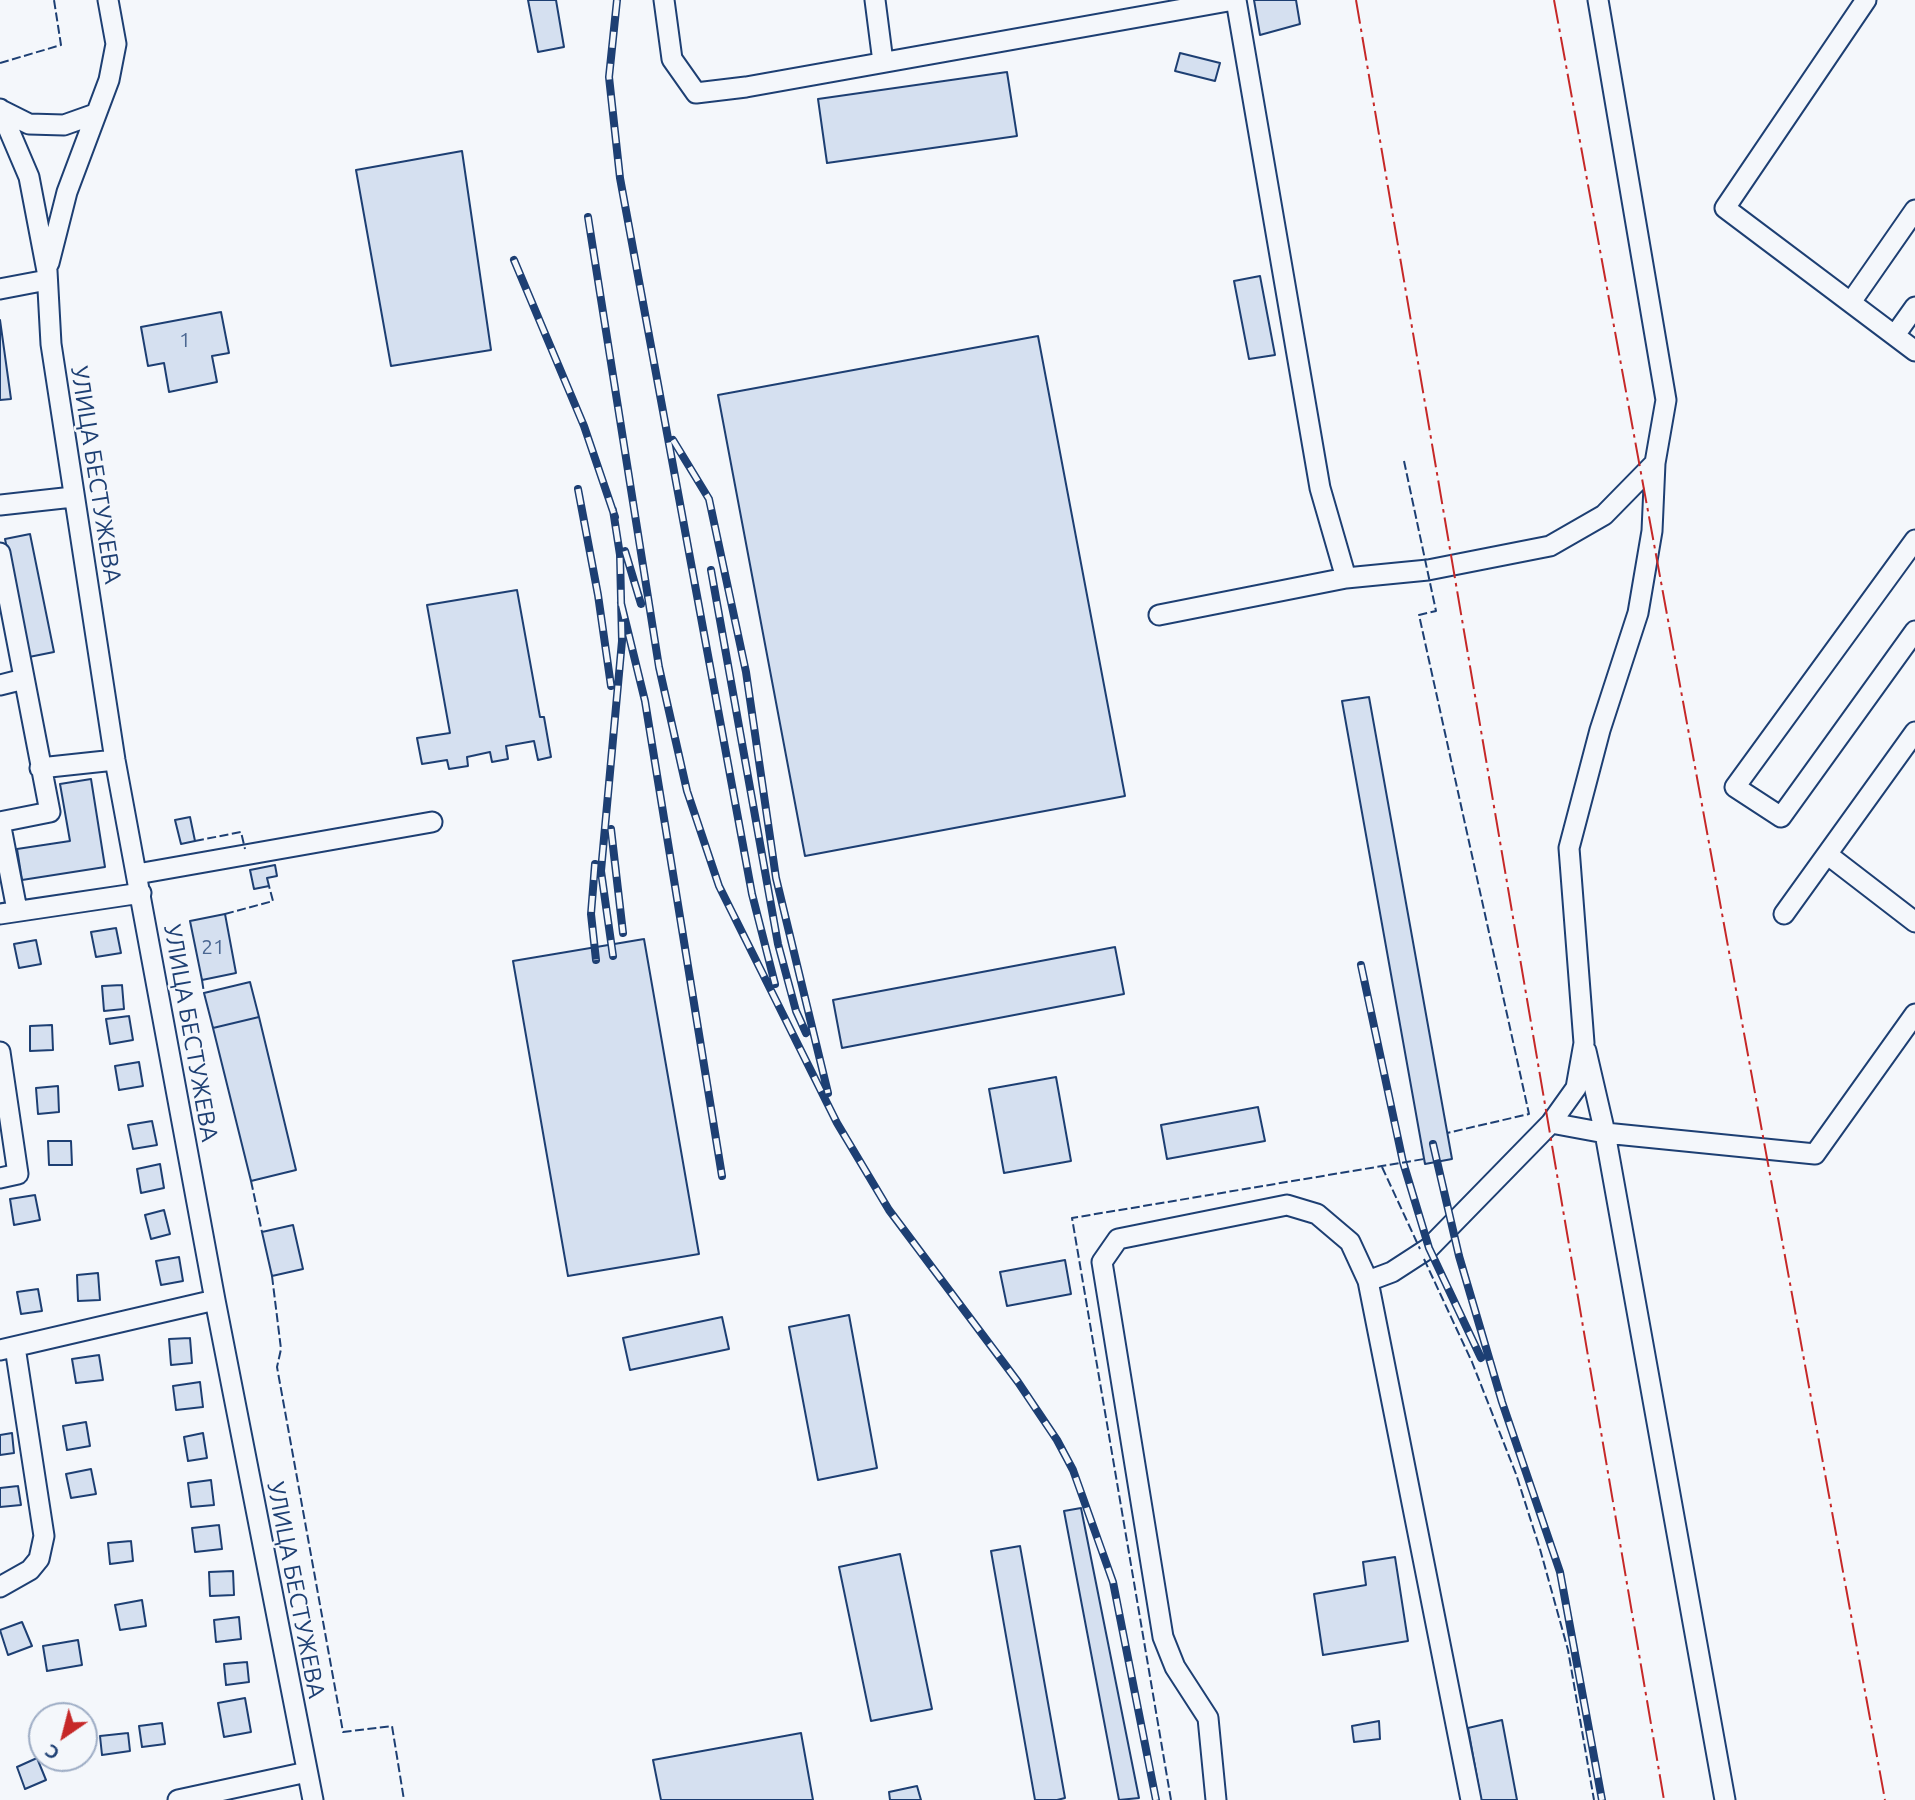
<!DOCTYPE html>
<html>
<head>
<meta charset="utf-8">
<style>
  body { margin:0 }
  #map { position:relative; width:1915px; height:1800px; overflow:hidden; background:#f4f7fb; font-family:Ubuntu,sans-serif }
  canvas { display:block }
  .north { position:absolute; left:28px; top:1702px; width:70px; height:70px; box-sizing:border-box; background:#f4f7fb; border:2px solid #9eadc5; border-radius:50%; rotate:215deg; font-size:19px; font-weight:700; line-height:28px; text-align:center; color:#1d3f73 }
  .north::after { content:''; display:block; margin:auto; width:24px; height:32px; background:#c62828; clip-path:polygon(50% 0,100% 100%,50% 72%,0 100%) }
</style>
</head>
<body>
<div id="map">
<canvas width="1915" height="1800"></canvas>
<div class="north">С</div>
</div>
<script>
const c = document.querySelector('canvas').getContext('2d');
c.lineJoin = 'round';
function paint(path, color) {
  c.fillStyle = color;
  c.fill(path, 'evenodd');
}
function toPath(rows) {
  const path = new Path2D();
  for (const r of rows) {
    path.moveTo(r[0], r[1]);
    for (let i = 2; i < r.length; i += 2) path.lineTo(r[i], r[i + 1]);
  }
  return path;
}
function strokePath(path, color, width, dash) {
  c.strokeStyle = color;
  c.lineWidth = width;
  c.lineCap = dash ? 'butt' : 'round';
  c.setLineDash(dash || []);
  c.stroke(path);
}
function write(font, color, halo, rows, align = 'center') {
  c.font = font + ' Ubuntu,sans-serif';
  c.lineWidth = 5;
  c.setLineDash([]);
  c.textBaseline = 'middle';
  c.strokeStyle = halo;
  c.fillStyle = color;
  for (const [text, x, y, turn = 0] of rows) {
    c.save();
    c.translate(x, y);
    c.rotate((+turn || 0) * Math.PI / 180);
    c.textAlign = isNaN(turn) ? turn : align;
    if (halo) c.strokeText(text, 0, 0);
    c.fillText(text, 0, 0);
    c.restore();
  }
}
const building = toPath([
  [528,0,556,0,564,47,538,52,528,0],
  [1254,0,1296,0,1300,24,1260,35,1254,0],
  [1180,53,1220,63,1215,81,1175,71,1180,53],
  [1007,72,1017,136,827,163,818,99,1007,72],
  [462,151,491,350,391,366,356,170,462,151],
  [1260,276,1275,355,1249,359,1234,281,1260,276],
  [221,312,229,353,212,356,217,382,169,392,164,363,148,366,141,327,221,312],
  [0,320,11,399,0,400,0,320],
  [1038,336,1125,796,805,856,718,395,1038,336],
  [30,534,54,652,29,657,5,539,30,534],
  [517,590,540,717,544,717,551,757,538,760,534,741,506,746,508,759,492,762,490,752,467,757,468,766,449,769,447,760,422,764,417,738,450,733,427,605,517,590],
  [1369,697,1452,1159,1425,1164,1342,701,1369,697],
  [91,779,105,867,22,880,17,849,70,841,60,784,91,779],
  [190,817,195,841,181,844,175,820,190,817],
  [275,865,277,876,267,878,269,886,254,889,250,870,275,865],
  [225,914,236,973,202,980,190,921,225,914],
  [116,928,121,953,96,957,91,932,116,928],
  [644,939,699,1254,568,1276,513,961,644,939],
  [36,940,41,964,19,968,14,944,36,940],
  [1115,947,1124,994,842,1048,833,1000,1115,947],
  [250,982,259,1017,213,1028,204,993,250,982],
  [122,985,124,1009,104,1011,102,986,122,985],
  [129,1016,133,1040,110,1044,106,1019,129,1016],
  [259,1017,296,1170,251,1181,213,1028,259,1017],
  [52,1025,53,1050,30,1051,30,1026,52,1025],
  [139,1062,143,1086,119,1090,115,1066,139,1062],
  [1056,1077,1071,1161,1004,1173,989,1089,1056,1077],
  [58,1086,59,1112,38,1114,36,1088,58,1086],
  [1258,1107,1265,1141,1167,1159,1161,1125,1258,1107],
  [152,1121,157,1145,133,1149,128,1125,152,1121],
  [48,1141,71,1141,72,1165,49,1165,48,1141],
  [160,1164,164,1188,141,1193,137,1169,160,1164],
  [35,1195,40,1220,14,1225,10,1199,35,1195],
  [164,1210,170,1234,151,1239,145,1215,164,1210],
  [293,1225,303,1269,272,1276,262,1232,293,1225],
  [179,1257,183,1281,161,1285,156,1261,179,1257],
  [1065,1260,1071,1294,1007,1306,1000,1272,1065,1260],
  [98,1273,100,1300,78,1301,77,1275,98,1273],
  [38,1289,42,1311,21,1314,17,1292,38,1289],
  [849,1315,877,1468,818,1480,789,1327,849,1315],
  [722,1317,729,1349,630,1370,623,1338,722,1317],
  [190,1338,192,1363,171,1365,169,1339,190,1338],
  [99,1355,103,1380,76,1383,72,1359,99,1355],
  [200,1382,203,1407,176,1410,173,1386,200,1382],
  [86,1422,90,1446,67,1450,63,1426,86,1422],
  [12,1433,14,1453,0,1455,0,1435,12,1433],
  [203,1433,207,1458,188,1461,184,1437,203,1433],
  [91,1469,96,1494,71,1498,66,1474,91,1469],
  [211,1480,214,1505,191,1507,188,1483,211,1480],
  [18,1486,21,1505,0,1507,0,1488,18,1486],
  [1081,1508,1139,1798,1119,1800,1064,1511,1081,1508],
  [219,1525,222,1549,195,1552,192,1528,219,1525],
  [131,1541,133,1561,110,1564,108,1543,131,1541],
  [1020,1546,1065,1798,1057,1800,1035,1800,991,1551,1020,1546],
  [900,1554,932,1709,871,1721,839,1567,900,1554],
  [1395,1557,1408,1641,1323,1655,1314,1594,1366,1585,1363,1562,1395,1557],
  [233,1571,234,1595,210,1596,209,1572,233,1571],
  [142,1600,146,1626,120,1630,115,1605,142,1600],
  [239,1617,241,1639,216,1642,214,1620,239,1617],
  [22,1622,32,1646,8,1655,0,1630,22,1622],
  [78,1640,82,1665,47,1671,43,1646,78,1640],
  [247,1662,249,1682,226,1685,224,1664,247,1662],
  [245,1698,251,1732,224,1737,218,1703,245,1698],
  [1502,1720,1517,1800,1481,1800,1468,1728,1502,1720],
  [1379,1721,1380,1739,1354,1742,1352,1726,1379,1721],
  [162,1723,165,1744,142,1747,139,1726,162,1723],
  [128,1733,130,1751,102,1755,100,1736,128,1733],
  [801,1733,813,1800,661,1800,653,1760,801,1733],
  [37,1758,46,1780,25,1789,17,1767,37,1758],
  [59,1758,83,1758,85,1762,64,1770,59,1758],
  [917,1786,921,1800,890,1800,889,1792,917,1786]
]);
const minor = toPath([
  [664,0,672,59,696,93,746,87,1234,0],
  [875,0,883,62],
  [1236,0,1320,488,1346,578],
  [1866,0,1725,208,1915,351],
  [0,109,29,177,47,271,51,344,115,760,215,1300,313,1800],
  [0,113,3,111,29,124,64,125,95,114],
  [49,263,67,192,109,80,116,44,108,0],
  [0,289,47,280],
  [1851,302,1915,210],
  [1895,335,1915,307],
  [0,505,73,497],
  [1915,540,1735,787,1781,817,1915,631],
  [0,553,50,812,0,822],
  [1159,615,1346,578,1428,570,1550,546,1604,515,1655,463,1666,400,1598,0],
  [0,685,24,679],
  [40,768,115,760],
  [0,822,17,910],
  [1828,855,1915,922],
  [137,874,432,822],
  [0,914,141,893],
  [1784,914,1915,732],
  [1586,1051,1605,1133,1725,1800],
  [0,1052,18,1174,0,1178],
  [1551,1123,1605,1133,1815,1154,1915,1014],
  [1368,1281,1392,1272,1429,1248,1551,1123,1576,1088,1584,1043,1569,848,1600,730,1638,613,1652,531,1655,463],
  [0,1350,215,1300],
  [0,1587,30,1570,39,1559,44,1536,15,1347],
  [178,1800,307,1772],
  [1216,1800,1208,1718,1175,1667,1163,1637,1102,1262,1118,1239,1287,1205,1317,1214,1350,1242,1368,1281,1471,1800]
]);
const rail = toPath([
  [617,0,609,77,620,178,752,894,775,984],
  [588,217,659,667,687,791,719,886,837,1123,889,1210,1018,1382,1057,1440,1073,1470,1113,1582,1156,1800],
  [514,260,584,426,615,517],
  [673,440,709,499,746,672,776,878,828,1093],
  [578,489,598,595,611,686],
  [625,551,641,604],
  [711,570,778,944,796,1011,806,1033],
  [621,603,645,701,722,1176],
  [611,829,623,933],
  [595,864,591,914,596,960],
  [613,956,601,871,622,641,620,555,613,510],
  [1361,965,1403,1162,1429,1248,1481,1358],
  [1433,1144,1459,1256,1502,1402,1560,1572,1602,1800]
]);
const fence = toPath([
  [0,63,61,45,54,0],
  [1404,461,1436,611,1419,615,1529,1114,1447,1133],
  [195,841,241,832,245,849],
  [225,914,273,901,269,886],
  [202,980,204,993],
  [1382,1167,1420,1249],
  [251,1181,262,1232],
  [1424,1259,1472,1362,1516,1474,1540,1549,1568,1650,1594,1800],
  [272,1276,281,1349,277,1367,343,1732,392,1726,404,1800],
  [1171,1800,1072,1218,1424,1159]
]);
const power = toPath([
  [1356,0,1664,1800],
  [1554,0,1885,1800]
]);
const numberNames = [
  ["1",185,340],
  ["21",213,947]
];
const streetNames = [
  ["УЛИЦА БЕСТУЖЕВА",96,475,81],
  ["УЛИЦА БЕСТУЖЕВА",191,1033,80],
  ["УЛИЦА БЕСТУЖЕВА",296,1590,79]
];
paint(building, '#d5e0f0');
strokePath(building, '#1d3f73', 2);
strokePath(minor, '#1d3f73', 23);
strokePath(minor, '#f4f7fb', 19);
strokePath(rail, '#1d3f73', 8);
strokePath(rail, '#f4f7fb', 5, [16]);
strokePath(fence, '#1d3f73', 2, [9, 3.5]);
strokePath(power, '#c62828', 2, [24, 5, 3.5, 5]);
write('21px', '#4b6792', null, numberNames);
write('24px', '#1d3f73', '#f4f7fb', streetNames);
</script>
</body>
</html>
